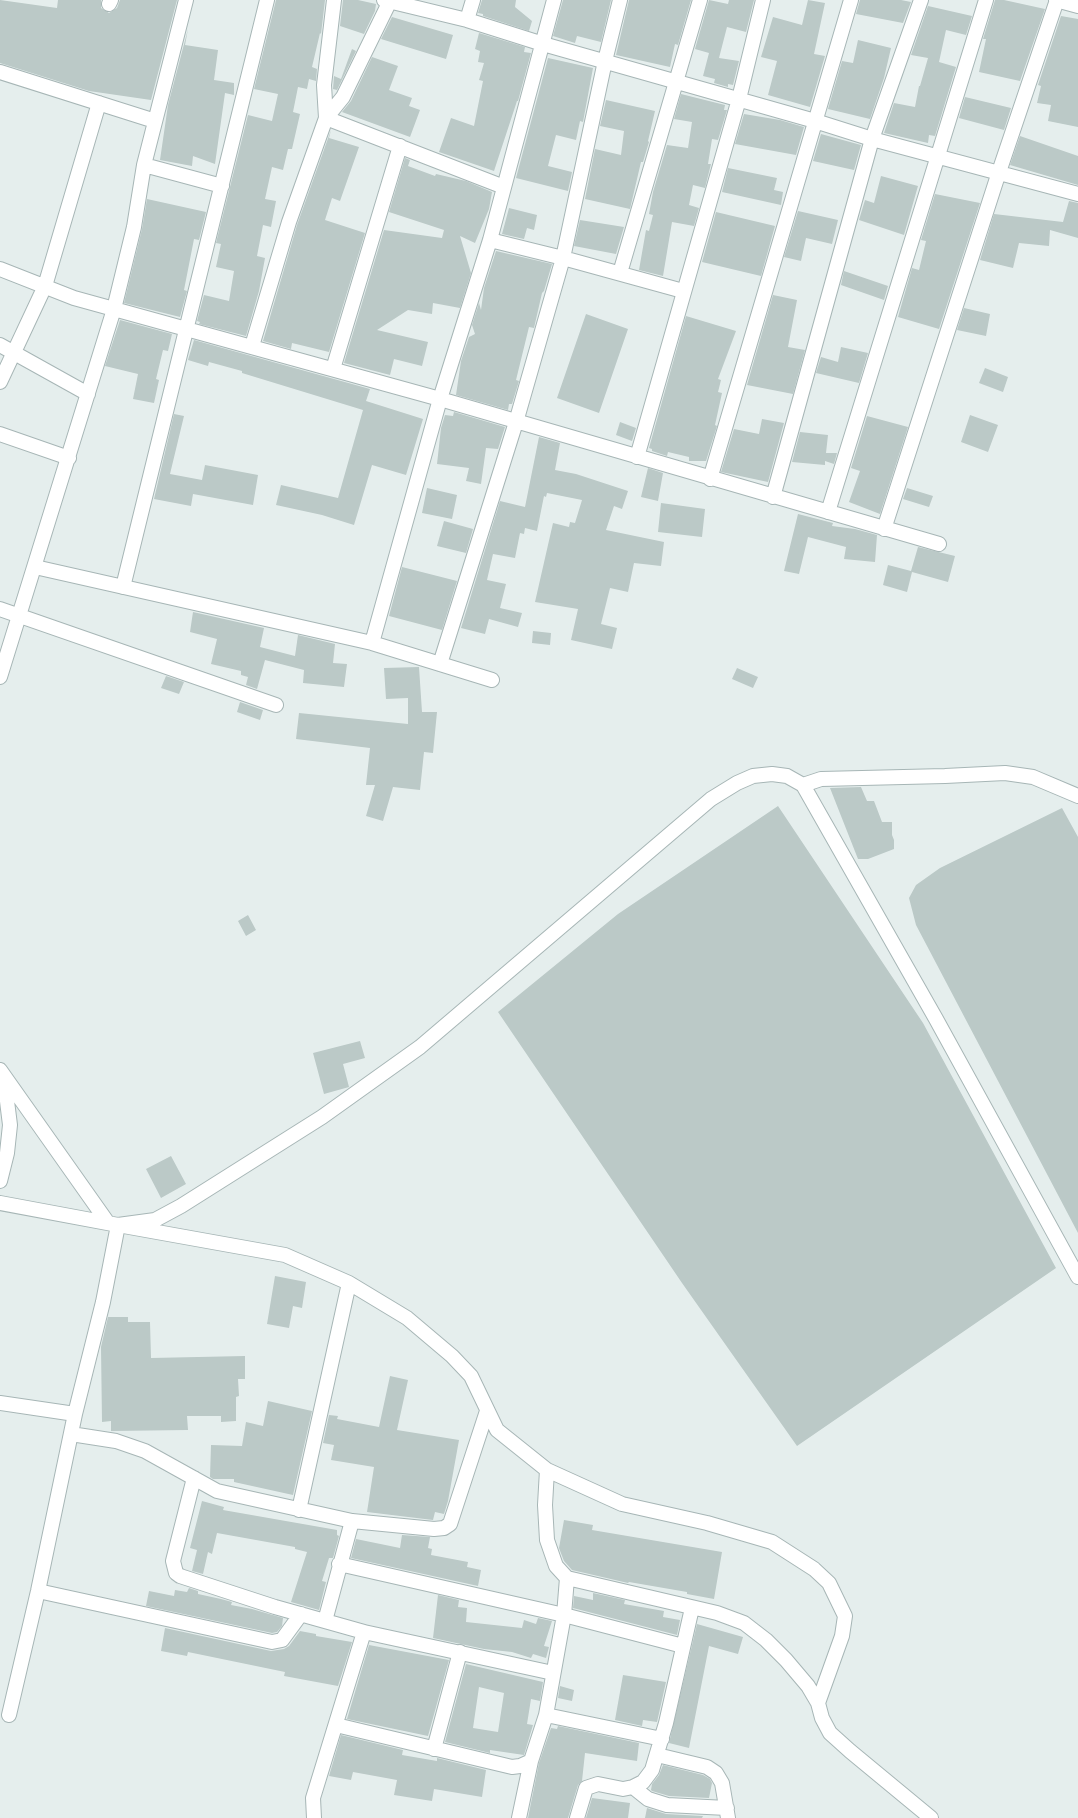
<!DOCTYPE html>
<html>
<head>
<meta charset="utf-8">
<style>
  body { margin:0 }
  canvas { display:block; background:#e5eeed }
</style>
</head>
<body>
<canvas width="1078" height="1818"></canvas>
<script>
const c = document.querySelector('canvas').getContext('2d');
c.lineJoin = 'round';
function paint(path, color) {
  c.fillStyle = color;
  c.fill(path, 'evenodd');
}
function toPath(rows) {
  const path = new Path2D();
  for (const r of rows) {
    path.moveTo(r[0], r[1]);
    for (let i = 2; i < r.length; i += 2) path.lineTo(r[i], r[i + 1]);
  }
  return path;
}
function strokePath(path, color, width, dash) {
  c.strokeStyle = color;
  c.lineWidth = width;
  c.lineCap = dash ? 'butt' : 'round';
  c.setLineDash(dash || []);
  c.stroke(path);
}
const building = toPath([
  [0,0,57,8,58,0,101,0,101,8,109,13,117,8,120,0,177,0,151,100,89,91,0,63],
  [276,0,325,0,321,34,320,33,312,67,317,69,316,81,309,79,307,89,298,87,293,112,300,114,292,149,288,149,283,170,272,167,265,199,276,201,271,227,263,225,257,256,265,258,259,291,246,336,199,324,200,322,197,321,204,295,229,301,234,271,216,267,221,244,216,243,248,115,272,121,278,94,254,89],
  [343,0,358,0,376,4,375,11,364,34,340,26],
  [482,0,516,0,515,7,532,21,529,31,483,16,483,14,478,13],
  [563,0,611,0,601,42,577,36,575,43,553,36],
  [629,0,691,0,678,45,675,44,670,67,616,55],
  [709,0,728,4,729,0,754,0,746,32,727,27,719,58,739,61,733,85,728,84,728,87,714,83,715,79,703,76,709,53,695,49],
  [808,0,825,3,814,54,825,56,810,107,768,95,777,61,761,57,773,17,802,25],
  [860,0,901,0,911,2,903,23,856,14],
  [995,0,1004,0,1045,9,1020,81,979,72,986,39,983,39],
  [928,6,972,16,966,35,946,30,939,62,956,67,935,136,929,135,928,143,884,133,894,103,915,107,919,86,920,86,928,58,911,55],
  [1061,16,1078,19,1078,127,1048,121,1051,105,1037,103,1041,86,1038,85],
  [392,17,453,35,446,59,381,39],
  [188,29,185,45,218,50,214,80,234,83,234,95,225,93,215,164,193,156,192,166,160,160,168,105],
  [479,33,525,47,524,52,531,53,518,101,517,101,494,171,439,152,451,118,474,126,483,81,479,80,484,63,478,62,480,51,475,49],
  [858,40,891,48,884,78,870,119,828,109,842,61,853,63],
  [352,49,356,51,337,90,333,89,334,76,341,79],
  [372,57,398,66,389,90,412,98,409,106,420,110,410,137,342,112,351,101],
  [548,58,593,68,583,122,580,121,576,140,556,135,548,166,572,172,568,191,516,178],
  [681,94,725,105,724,110,727,110,718,140,712,139,708,164,711,164,705,188,693,185,689,205,699,208,694,226,672,222,663,276,639,270,646,230,649,231,653,215,649,214,653,192,667,145,688,148,692,122,674,119],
  [965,97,1011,108,1004,130,959,118],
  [606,100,655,111,648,141,649,142,643,162,641,162,630,209,585,199,595,149,621,155,624,131,600,126],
  [744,114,780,120,804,127,796,155,735,144],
  [331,130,329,138,359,147,340,201,332,198,325,220,365,233,329,352,292,343,291,349,263,341,297,225],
  [821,134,861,145,854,170,813,161],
  [1020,136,1078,156,1078,185,1010,165],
  [405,158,410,160,408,166,435,176,436,174,466,181,492,192,489,209,475,243,460,236,471,273,460,308,433,303,432,314,408,310,377,330,428,342,422,366,394,359,390,375,344,363,384,230,442,238,444,230,389,212],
  [728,168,777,178,774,190,783,192,781,205,722,192],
  [881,176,918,186,904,235,859,220,865,200,874,203],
  [935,194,980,203,939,329,898,317,912,268,919,270,926,241,921,240],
  [147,199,206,212,199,240,194,239,184,290,187,291,180,317,124,303,142,229],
  [1069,201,1078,203,1078,238,1050,230,1049,246,1019,243,1013,268,980,260,994,214,1063,222],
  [509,208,537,215,534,230,527,228,524,239,502,234],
  [798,211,838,220,832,244,806,238,801,261,784,257],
  [716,212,775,226,761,276,702,262],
  [580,220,624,227,616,254,574,246],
  [496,251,552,264,544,291,542,293,534,328,529,327,516,380,519,381,512,404,509,404,508,410,456,395,461,361,469,337,475,334,472,325,479,303,481,310,484,288],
  [844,271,888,286,884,300,841,285],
  [773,295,797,300,788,347,805,350,793,394,747,385],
  [964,308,990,314,986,336,957,330],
  [586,314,628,329,599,413,557,398],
  [686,316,736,331,718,379,721,380,718,392,722,393,715,425,717,426,706,461,689,461,689,457,668,452,667,456,652,451,652,449,649,448],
  [120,320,172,334,168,351,163,350,156,379,159,380,154,403,133,399,138,374,105,366],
  [194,340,370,389,366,401,423,419,406,475,372,465,354,525,322,515,276,505,281,485,338,498,363,410,242,373,242,371,209,362,208,366,188,360],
  [841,347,868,353,859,383,816,373,821,357,838,362],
  [985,368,1008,377,1003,392,979,383],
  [454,412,505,427,498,449,486,448,481,484,466,481,469,468,437,464,441,428,445,415,453,416],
  [174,414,184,416,170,474,202,480,205,465,258,475,253,505,193,494,191,506,154,499],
  [970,415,998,425,988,452,961,442],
  [867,416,908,427,880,514,849,502,860,471,851,468],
  [762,419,784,423,768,482,721,472,734,429,759,434],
  [620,422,636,428,632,441,616,435],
  [800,432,828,435,826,453,837,453,834,464,825,461,825,465,792,462],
  [539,437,560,443,555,470,576,474,628,491,622,509,614,506,606,530,664,542,661,566,634,563,628,592,610,588,601,624,617,628,612,649,571,640,578,609,535,602,553,523,569,527,570,522,575,523,582,500,547,493,546,497,544,496,537,531,525,528,524,534,520,533,515,558,493,554,487,580,506,584,500,608,522,613,518,627,489,619,485,634,461,628,500,501,525,507],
  [648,468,663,473,658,501,641,497],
  [427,488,457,495,452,519,422,513],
  [907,488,933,496,929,507,903,499],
  [661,503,705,509,702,537,658,532],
  [798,514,833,523,832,526,855,529,877,535,875,562,844,559,846,547,808,537,799,574,784,571],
  [444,521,473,529,466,553,437,546],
  [918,547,955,556,948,582,912,572,907,592,883,585,888,565,911,571],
  [402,567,457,581,442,630,389,616],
  [193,612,264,628,260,647,295,656,298,635,335,644,333,663,347,664,344,687,303,683,304,670,265,660,257,689,246,685,248,677,241,675,241,671,211,664,217,639,190,632],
  [533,631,551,633,550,645,532,643],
  [419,667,422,712,437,712,433,753,424,752,420,790,393,787,383,821,366,816,375,785,366,785,370,748,296,739,299,713,408,724,408,698,386,699,384,668],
  [737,668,758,677,753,688,732,679],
  [166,676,184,682,179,694,161,688],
  [240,702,263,710,260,720,237,712],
  [861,787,867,801,874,801,882,822,892,822,892,835,894,840,894,849,868,859,858,859,830,788],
  [778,806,923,1023,1056,1268,797,1446,682,1283,498,1012,618,914],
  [1062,808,1078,837,1078,1233,916,925,909,898,916,885,940,868],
  [248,915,256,930,246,936,238,921],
  [360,1041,365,1058,343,1064,349,1087,324,1094,313,1053],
  [171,1156,186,1184,161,1198,146,1169],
  [275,1276,306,1282,302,1308,293,1306,289,1328,267,1324],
  [108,1317,128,1317,128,1322,150,1322,151,1358,245,1356,245,1379,238,1379,239,1396,236,1397,236,1421,221,1422,221,1416,187,1416,188,1430,111,1431,111,1421,102,1422,101,1347],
  [390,1376,408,1380,397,1430,459,1440,448,1501,444,1514,435,1512,433,1520,367,1512,374,1467,331,1460,334,1445,323,1443,329,1415,338,1416,337,1419,379,1427],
  [268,1401,312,1411,293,1495,234,1482,234,1479,213,1479,210,1477,211,1445,242,1446,246,1422,263,1426],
  [202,1501,224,1507,223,1510,337,1530,337,1535,339,1536,333,1558,329,1558,322,1581,326,1582,319,1610,291,1602,307,1552,295,1549,295,1547,217,1533,212,1554,208,1552,203,1574,192,1571,197,1550,190,1548],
  [564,1520,593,1525,592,1530,722,1552,714,1599,687,1594,687,1592,629,1582,628,1583,572,1570,564,1561,559,1548],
  [402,1535,430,1537,428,1548,432,1549,431,1555,468,1562,467,1567,481,1570,478,1586,351,1558,356,1539,400,1548],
  [189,1588,198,1591,198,1594,221,1599,232,1602,231,1605,252,1609,283,1618,282,1626,277,1632,272,1633,146,1606,149,1591,174,1596,175,1590,187,1592],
  [593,1593,625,1600,624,1604,664,1611,663,1617,680,1620,677,1635,573,1608,574,1596,593,1600],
  [438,1595,459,1600,458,1607,467,1608,466,1622,522,1628,524,1620,536,1624,538,1618,552,1621,544,1646,549,1647,546,1658,533,1654,531,1658,512,1652,484,1649,433,1638],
  [697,1624,743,1637,738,1654,709,1646,689,1748,669,1743],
  [165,1628,271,1651,284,1649,289,1646,300,1631,316,1634,316,1636,352,1642,338,1686,284,1676,285,1672,188,1652,187,1656,161,1651],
  [369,1645,449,1660,428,1736,347,1719],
  [466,1664,543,1682,540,1701,531,1699,527,1724,533,1725,524,1755,490,1750,490,1753,445,1742],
  [479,1687,504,1693,498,1732,473,1728],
  [623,1675,666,1682,657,1722,643,1720,642,1726,615,1720],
  [560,1686,574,1690,572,1701,558,1698],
  [558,1726,639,1743,637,1761,585,1753,582,1781,578,1785,568,1818,528,1818,539,1763,551,1728,557,1729],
  [341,1735,403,1750,402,1755,437,1761,437,1758,486,1770,482,1797,434,1789,432,1801,394,1795,397,1780,353,1772,351,1780,329,1776],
  [663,1765,703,1775,710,1779,712,1783,709,1798,669,1796,652,1791,651,1790,652,1784,659,1775],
  [592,1798,630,1803,628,1818,586,1818],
  [647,1808,666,1814,703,1816,702,1818,645,1818]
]);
const minor = toPath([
  [384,0,467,20,543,44,815,121,872,139,1078,194],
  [1056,0,1078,6],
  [390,1,343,97,326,118,504,187],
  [109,4,111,0],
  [467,20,473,0],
  [0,72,155,121],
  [144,165,222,186],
  [490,240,563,258,683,291],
  [0,269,74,298,440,399,939,544],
  [620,273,700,0],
  [0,345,88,394],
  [252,346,289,222,326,118,324,85,334,0],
  [333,369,400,146],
  [0,382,45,286,99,103],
  [0,434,69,458],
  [637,457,739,99,763,0],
  [710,479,851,0],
  [773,497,872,139,921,0],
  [828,512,986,0],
  [884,529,999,172,1057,0],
  [35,567,372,643,492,680],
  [123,587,267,0],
  [0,609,276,705],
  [372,643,440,399,490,240,554,0],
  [440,664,516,422,563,258,605,61,620,0],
  [0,677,114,309,134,227,144,165,186,0],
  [803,785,821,779,945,776,1005,773,1033,777,1078,796],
  [0,1070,108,1223],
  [0,1181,7,1153,10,1125,6,1093,0,1080],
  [0,1203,118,1225,155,1220,181,1206,322,1117,420,1047,711,799,737,783,753,776,772,774,787,776,803,785,936,1019,1078,1277],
  [0,1403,75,1414],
  [71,1434,116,1441,145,1451,217,1491,352,1521,434,1529,444,1528,450,1524,487,1411],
  [547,1470,545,1505,547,1540,556,1566,567,1578,564,1615,546,1715,662,1739],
  [194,1478,173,1561,176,1573,180,1576,275,1607,364,1632,553,1673],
  [299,1510,349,1283],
  [339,1564,564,1615,683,1646],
  [567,1578,717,1613,744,1623,766,1640,786,1660,808,1686,818,1703],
  [38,1591,272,1642,282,1640,301,1614],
  [325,1621,352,1521],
  [9,1715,38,1591,75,1414,103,1302,118,1225,285,1255,349,1283,407,1318,452,1356,471,1376,497,1430,547,1470,622,1504,707,1523,772,1542,814,1569,829,1583,845,1616,842,1636,818,1703,822,1718,830,1733,850,1751,931,1818],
  [336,1725,512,1767,520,1766,531,1761,546,1715],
  [434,1749,460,1652],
  [657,1755,707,1767,716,1773,722,1783,728,1818],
  [633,1787,648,1799,667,1805,727,1808],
  [314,1818,313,1798,364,1632],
  [519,1818,531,1761],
  [577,1818,586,1788,598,1784,623,1789,633,1787,643,1782,652,1770,666,1723,692,1608]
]);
paint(building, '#bbc9c7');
strokePath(minor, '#a7b6b6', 16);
strokePath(minor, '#fff', 14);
</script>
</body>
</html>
